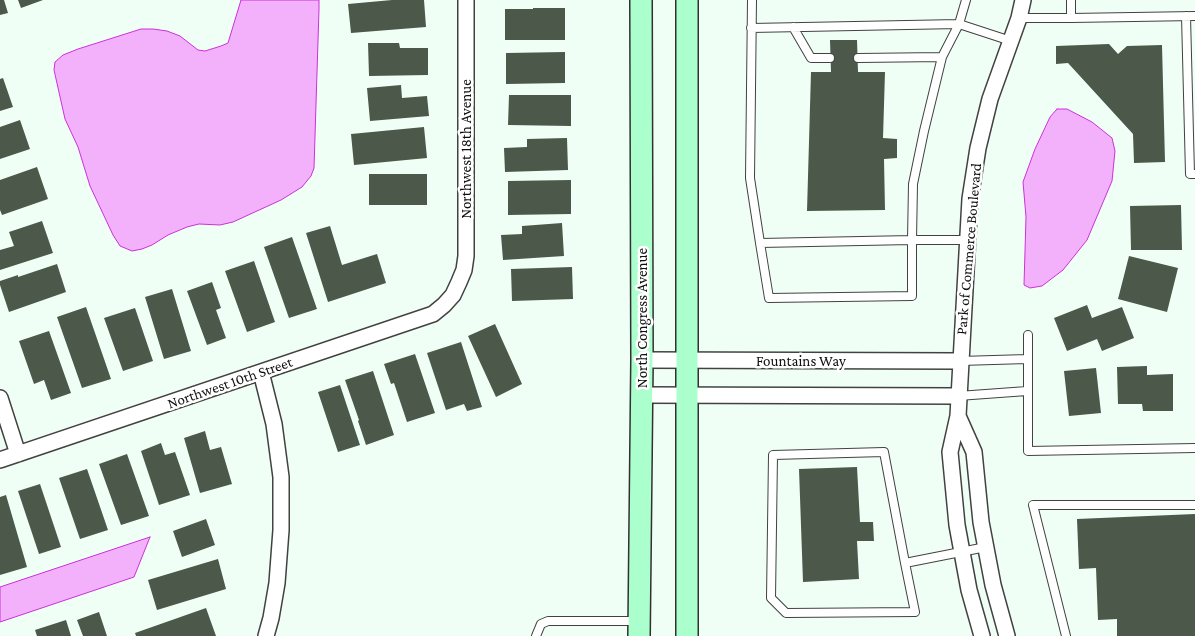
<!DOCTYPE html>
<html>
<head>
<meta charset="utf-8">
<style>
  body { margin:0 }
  canvas { display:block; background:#f0fff5 }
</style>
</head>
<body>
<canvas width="1195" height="636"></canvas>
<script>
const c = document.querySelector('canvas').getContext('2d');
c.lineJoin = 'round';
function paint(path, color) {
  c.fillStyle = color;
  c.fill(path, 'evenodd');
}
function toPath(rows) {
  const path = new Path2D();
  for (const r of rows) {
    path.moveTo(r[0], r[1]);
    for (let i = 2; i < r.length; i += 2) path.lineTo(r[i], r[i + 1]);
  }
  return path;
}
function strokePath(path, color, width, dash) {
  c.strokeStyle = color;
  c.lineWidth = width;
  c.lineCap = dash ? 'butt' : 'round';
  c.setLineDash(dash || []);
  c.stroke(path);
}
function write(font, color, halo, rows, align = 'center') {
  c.font = font + ' "Crimson Pro",serif';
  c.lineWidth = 5;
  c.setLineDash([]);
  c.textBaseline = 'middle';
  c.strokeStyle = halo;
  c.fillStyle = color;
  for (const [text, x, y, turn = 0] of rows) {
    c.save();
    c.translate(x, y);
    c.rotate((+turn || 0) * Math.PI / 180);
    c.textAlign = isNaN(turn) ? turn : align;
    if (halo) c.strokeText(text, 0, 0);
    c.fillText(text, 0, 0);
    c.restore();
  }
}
const water = toPath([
  [241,0,319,0,319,9,314,168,311,176,302,187,281,200,233,222,220,225,199,224,187,227,168,235,152,245,142,249,132,251,120,246,113,235,90,186,78,147,65,119,54,70,55,62,63,55,78,49,141,29,153,29,167,31,180,36,198,50,205,51,221,46,228,43,241,0],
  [1057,109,1067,109,1092,122,1112,138,1115,151,1112,181,1087,240,1063,270,1042,286,1030,288,1024,285,1026,217,1023,182,1035,149,1050,117,1057,109],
  [150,537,134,577,0,622,0,587,150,537]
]);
const building = toPath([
  [0,0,4,0,8,13,0,15],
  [18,0,43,0,21,8],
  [392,0,424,0,426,27,351,33,348,4],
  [533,8,565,8,565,40,505,40,505,9,533,9],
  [830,40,857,40,858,72,885,72,883,138,897,139,897,158,884,159,885,210,807,211,811,72,831,72],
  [368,43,399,43,400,48,428,48,428,75,369,76],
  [1109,44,1118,54,1127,46,1162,45,1165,162,1134,163,1133,134,1068,63,1056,64,1056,46],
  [565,52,565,83,506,84,506,53],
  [3,78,13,107,0,111,0,79],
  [401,85,402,98,427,96,429,116,370,121,367,88],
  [509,95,571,95,571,126,508,125],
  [20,120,30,149,0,159,0,127],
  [424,127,427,158,354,165,351,134],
  [567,138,568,170,505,172,504,148,527,147,527,139],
  [37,167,48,199,2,215,0,210,0,180],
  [369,174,427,174,427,205,369,205],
  [571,180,571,214,508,215,508,181],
  [1181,205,1182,250,1131,250,1130,206],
  [42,221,53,253,0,270,0,250,14,246,9,232],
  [562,223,564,256,503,260,501,235,522,234,522,226],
  [330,226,342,265,377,254,386,283,328,302,306,233],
  [292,237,317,309,289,318,264,247],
  [1129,256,1178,268,1167,312,1118,299],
  [254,261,275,322,247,332,225,271],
  [57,264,66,292,9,312,0,285,0,281,18,275,18,277],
  [572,267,573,299,512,301,511,269],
  [212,282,221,308,216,310,226,338,207,345,187,291],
  [172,289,191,351,164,359,145,297],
  [1087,305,1092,318,1122,307,1134,338,1102,351,1097,339,1067,351,1054,318],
  [86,307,111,379,82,388,57,317],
  [135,308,153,361,123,371,104,318],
  [495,324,522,384,496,397,468,336],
  [49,331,71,393,51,400,44,380,34,384,19,341],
  [461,342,482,407,467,411,464,404,446,410,427,353],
  [415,354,435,413,407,422,394,383,391,384,384,364],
  [1147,366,1147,375,1173,374,1173,411,1143,411,1142,404,1118,404,1117,367],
  [1096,368,1101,413,1069,416,1064,371],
  [373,371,394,435,366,445,358,421,359,420,345,380],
  [340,385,360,445,338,452,318,392],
  [205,431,210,450,221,447,232,484,200,493,184,438],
  [161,443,165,455,175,452,190,495,159,505,141,451],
  [127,454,149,516,121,525,99,464],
  [857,467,860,522,873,522,874,541,857,541,859,579,803,582,799,469],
  [87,469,108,530,80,539,59,478],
  [40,484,61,547,39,554,18,491],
  [6,495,27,567,0,575,0,497],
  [1195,514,1195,636,1117,636,1117,619,1098,620,1096,568,1079,569,1077,519],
  [206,519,215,545,182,557,173,531],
  [218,559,226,589,157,610,148,580],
  [206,608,216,636,136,636,135,633],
  [99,612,107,636,83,636,77,620],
  [66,620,71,636,37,636,35,630]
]);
const service = toPath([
  [752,0,750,178,760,243],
  [1071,0,1071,18,1195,16],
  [1186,16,1190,174,1195,174],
  [1019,18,1071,18],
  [793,27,811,58,830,58],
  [751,28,959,24,966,0],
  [858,58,942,57],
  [968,240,912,240,760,243,769,298,912,296,912,240,913,184,924,131,942,57,959,24,1011,41],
  [1028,335,1028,451,1195,448],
  [960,361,1027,359],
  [958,396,1027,391],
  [905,563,915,612,786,613,771,598,773,455,884,452,905,563,986,547],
  [536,636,541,624,548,621,638,621],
  [1066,636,1033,505,1195,505]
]);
const minor = toPath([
  [642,360,960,361],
  [261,372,274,424,281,477,281,530,277,583,271,618,266,636],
  [642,395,958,396],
  [0,398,18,454],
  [958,416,974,452,981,522,993,585,1007,636],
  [0,460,433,314,444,305,453,295,459,282,464,270,466,256,466,0],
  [982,636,969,590,957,525,950,452,958,416,970,199,978,148,990,99,1019,18,1023,0]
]);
const secondary = toPath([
  [639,636,642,360,641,0],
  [687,636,687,0]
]);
const streetNames = [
  ["Northwest 18th Avenue",466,149,-90],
  ["Park of Commerce Boulevard",969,249,-85],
  ["North Congress Avenue",642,318,-90],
  ["Fountains Way",801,361],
  ["Northwest 10th Street",230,383,-19]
];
paint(water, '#f3b0fb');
strokePath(water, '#cb31d9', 1);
paint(building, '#4b584a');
strokePath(service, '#424242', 10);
strokePath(minor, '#424242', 18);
strokePath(secondary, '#313131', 24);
strokePath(service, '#fff', 8);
strokePath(minor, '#fff', 15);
strokePath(secondary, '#abffcd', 21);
write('15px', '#0f0f0f', '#fff', streetNames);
</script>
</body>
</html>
